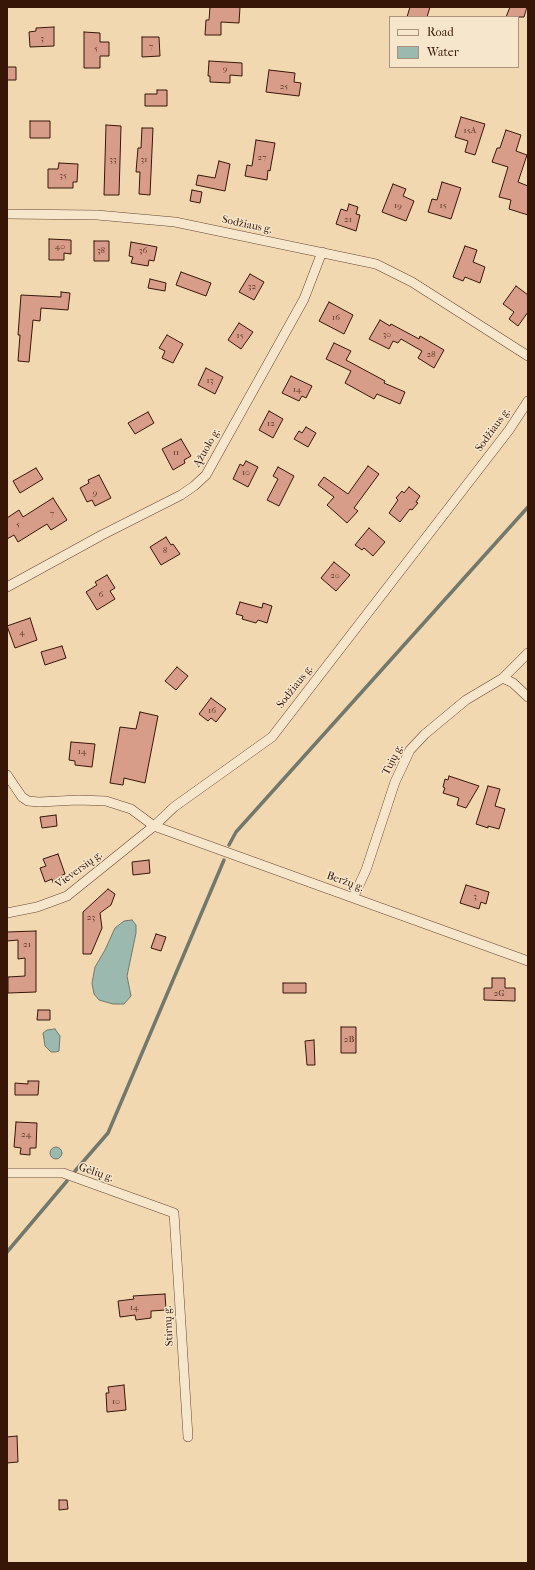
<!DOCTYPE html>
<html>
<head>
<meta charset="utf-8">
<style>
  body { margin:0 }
  #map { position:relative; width:535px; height:1570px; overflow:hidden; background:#f1d8b0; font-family:"IM FELL French Canon",serif }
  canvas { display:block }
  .frame { position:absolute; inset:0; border:8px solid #371608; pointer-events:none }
  .legend { position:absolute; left:389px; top:16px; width:130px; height:52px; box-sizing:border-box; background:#f6e6cc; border:1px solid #aa937e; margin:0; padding:5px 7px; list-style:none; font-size:12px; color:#371608 }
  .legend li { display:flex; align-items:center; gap:8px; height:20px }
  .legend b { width:20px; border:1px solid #aa937e }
</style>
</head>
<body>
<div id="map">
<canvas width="535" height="1570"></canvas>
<div class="frame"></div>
<ul class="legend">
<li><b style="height:5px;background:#f6e6cc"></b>Road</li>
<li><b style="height:11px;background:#9bb9af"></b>Water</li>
</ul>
</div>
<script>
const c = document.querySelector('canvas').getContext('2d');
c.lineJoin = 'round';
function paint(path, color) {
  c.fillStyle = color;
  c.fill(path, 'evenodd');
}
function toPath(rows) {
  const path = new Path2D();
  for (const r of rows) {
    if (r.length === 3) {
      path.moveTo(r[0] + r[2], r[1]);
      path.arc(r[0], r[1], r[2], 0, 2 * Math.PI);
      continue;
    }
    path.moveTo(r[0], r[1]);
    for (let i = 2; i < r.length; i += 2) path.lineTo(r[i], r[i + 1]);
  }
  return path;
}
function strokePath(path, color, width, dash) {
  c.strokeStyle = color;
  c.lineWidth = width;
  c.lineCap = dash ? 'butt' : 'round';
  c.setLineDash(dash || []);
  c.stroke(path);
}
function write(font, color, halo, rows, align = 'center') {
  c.font = font + ' "IM FELL French Canon",serif';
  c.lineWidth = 3;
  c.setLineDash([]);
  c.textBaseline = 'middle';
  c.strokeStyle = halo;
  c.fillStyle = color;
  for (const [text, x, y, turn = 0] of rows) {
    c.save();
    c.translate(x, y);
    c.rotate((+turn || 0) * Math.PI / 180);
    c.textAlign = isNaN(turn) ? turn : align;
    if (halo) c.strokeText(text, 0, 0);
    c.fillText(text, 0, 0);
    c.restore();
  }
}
const water = toPath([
  [132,920,136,925,136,933,127,976,131,996,124,1004,113,1004,99,1000,94,994,92,983,95,967,105,950,115,928,124,921,132,920],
  [55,1029,60,1036,59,1051,56,1052,51,1052,45,1046,43,1033,47,1030,55,1029],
  [56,1153,6]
]);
const stream = toPath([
  [229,845,236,832,528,507],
  [75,1171,108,1133,224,860],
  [7,1252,67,1181]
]);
const building = toPath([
  [210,7,240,7,239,23,221,22,221,35,205,35,206,20,209,20,210,7],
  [410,7,430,7,427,17,407,17,410,7],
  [510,7,527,7,524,17,506,17,510,7],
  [54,27,54,46,30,47,29,32,36,31,36,28,54,27],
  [84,32,100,33,100,42,109,42,109,56,100,56,100,68,84,68,84,32],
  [142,37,159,37,160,56,142,57,142,37],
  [209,61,242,63,242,76,230,75,230,83,210,82,210,76,208,76,209,61],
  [7,67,16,67,16,80,7,80,7,67],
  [269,70,295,73,294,82,301,83,299,96,266,92,269,70],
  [157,90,167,90,167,106,145,106,145,94,157,94,157,90],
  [461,117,485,124,475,155,465,152,468,141,455,137,461,117],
  [30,121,50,121,50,138,30,138,30,121],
  [106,125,121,126,119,195,104,195,106,125],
  [142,128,153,128,150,195,139,194,140,172,136,172,138,148,141,148,142,128],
  [506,130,521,135,516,151,527,155,518,182,528,186,528,215,509,209,511,200,499,197,508,167,492,162,497,148,500,148,506,130],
  [256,140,275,143,270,171,268,170,267,180,245,176,247,165,252,166,256,140],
  [219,161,230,164,225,191,196,185,198,175,215,178,219,161],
  [59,163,78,164,77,182,73,182,73,188,48,188,48,169,58,169,59,163],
  [442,182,461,188,451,219,428,212,432,199,437,200,442,182],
  [393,184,406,189,403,196,414,201,406,221,382,212,393,184],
  [192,190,202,192,200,203,190,201,192,190],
  [349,204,358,207,356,214,360,215,356,231,336,224,341,209,347,211,349,204],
  [49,239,71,240,71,254,64,253,64,260,49,260,49,239],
  [94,241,109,241,109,261,94,261,94,241],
  [131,242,157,247,154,261,149,260,148,266,131,263,133,257,129,256,131,242],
  [465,246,477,250,473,262,485,267,480,283,465,277,463,281,453,277,465,246],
  [181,272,211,283,206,296,176,285,181,272],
  [250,274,264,282,254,300,239,292,250,274],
  [150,279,166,283,165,291,148,288,150,279],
  [516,286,528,295,528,312,518,326,509,319,514,312,503,304,516,286],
  [61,292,70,293,68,310,41,308,40,321,33,320,29,362,18,361,20,335,18,335,21,295,61,297,61,292],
  [329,302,353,315,344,334,319,321,329,302],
  [380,320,390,326,391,324,419,339,420,336,444,350,434,368,418,358,422,351,401,339,398,343,393,341,389,349,369,339,380,320],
  [239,323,253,332,241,349,228,340,239,323],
  [167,335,183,344,173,363,162,358,165,351,159,348,167,335],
  [334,343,351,351,346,360,385,381,384,383,405,392,400,404,377,394,374,399,345,383,351,371,326,359,334,343],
  [206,368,223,377,215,394,198,385,206,368],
  [291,376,312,386,306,398,302,396,299,401,282,393,291,376],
  [269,411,283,419,273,438,259,430,269,411],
  [148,412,154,423,135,434,128,423,148,412],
  [306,427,316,433,308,447,294,439,299,431,302,433,306,427],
  [181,439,191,456,184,460,185,463,173,470,162,449,181,439],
  [246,461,258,467,248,487,233,479,240,464,243,466,246,461],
  [368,466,379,474,354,508,358,511,347,523,327,505,334,497,318,485,324,477,348,494,368,466],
  [278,467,294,476,279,506,267,500,278,479,273,476,278,467],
  [36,468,43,479,20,493,13,481,36,468],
  [99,475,111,498,95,506,92,500,87,502,80,488,89,483,88,480,99,475],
  [409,487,420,496,416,502,418,503,412,510,410,509,400,522,389,513,398,500,396,498,402,491,404,493,409,487],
  [53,498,67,520,51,530,47,524,18,542,14,535,7,539,7,518,19,510,23,517,53,498],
  [369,528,385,542,373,556,364,548,362,550,355,545,369,528],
  [166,537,171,545,173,544,180,554,161,565,150,547,166,537],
  [334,562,350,575,336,591,321,578,334,562],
  [107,575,115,588,110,591,115,599,97,610,86,592,97,585,95,582,107,575],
  [240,602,262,608,263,603,272,606,267,623,258,620,256,623,242,619,243,616,236,614,240,602],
  [30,618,37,640,15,648,7,626,30,618],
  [62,646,66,658,45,665,41,652,62,646],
  [177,667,188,676,176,690,165,681,177,667],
  [211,698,226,709,216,722,211,718,208,721,199,714,211,698],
  [140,712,158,716,145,783,124,778,123,785,110,783,120,727,136,729,140,712],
  [71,742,95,744,92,767,75,765,75,761,69,760,71,742],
  [449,776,479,786,466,808,457,805,459,798,443,793,445,788,443,787,445,779,448,780,449,776],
  [488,786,500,789,495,806,505,809,499,829,488,826,488,828,476,824,488,786],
  [56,815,57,826,42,828,40,817,56,815],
  [58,854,65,874,60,876,61,880,53,883,52,879,45,882,40,868,46,866,43,859,58,854],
  [149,860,150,873,133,875,132,862,149,860],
  [466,885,489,892,486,904,481,902,479,909,460,903,466,885],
  [108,889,115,894,111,905,100,913,102,928,91,954,83,954,83,912,108,889],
  [36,931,36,992,8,993,8,977,25,976,25,958,18,959,18,940,7,941,7,932,36,931],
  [156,934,166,937,161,951,151,948,156,934],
  [492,978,505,978,505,988,515,988,515,1001,484,1000,484,988,492,988,492,978],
  [283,983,306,983,306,993,283,993,283,983],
  [38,1010,50,1010,50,1020,37,1020,38,1010],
  [341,1027,356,1027,356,1053,341,1053,341,1027],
  [314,1040,315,1065,307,1065,305,1041,314,1040],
  [28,1081,39,1081,38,1095,15,1095,15,1083,28,1084,28,1081],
  [16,1122,37,1123,36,1148,30,1148,30,1155,20,1154,21,1148,14,1147,16,1122],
  [165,1294,166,1310,151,1311,151,1318,136,1320,135,1315,120,1317,118,1301,134,1299,133,1296,165,1294],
  [124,1385,126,1410,107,1412,106,1393,109,1393,108,1387,124,1385],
  [17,1436,18,1462,7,1463,7,1437,17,1436],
  [59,1500,67,1500,68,1509,59,1510,59,1500]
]);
const street = toPath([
  [7,214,97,215,175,222,376,264,412,282,528,356],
  [7,587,102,535,181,495,194,486,206,475,304,299,322,252],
  [503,678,528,653],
  [7,775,22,797,28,801,39,802,78,800,106,801,131,809,154,826,528,961],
  [353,898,366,870,395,782,410,750,425,734,466,700,503,678,513,683,528,697],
  [7,913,37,907,67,896,154,826,174,807,272,737,509,430,528,401],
  [7,1173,63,1173,174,1213,188,1437]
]);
const numberNames = [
  ["3",42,39],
  ["7",151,47],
  ["5",96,49],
  ["9",225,69],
  ["25",284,87],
  ["15A",470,131],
  ["27",262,158],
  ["33",113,160],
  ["31",144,160],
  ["35",63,176],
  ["19",398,206],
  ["15",443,206],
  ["21",348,220],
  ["40",60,247],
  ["38",101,251],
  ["36",143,251],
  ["32",252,287],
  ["16",336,318],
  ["30",387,335],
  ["15",240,336],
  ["28",431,355],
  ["13",210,381],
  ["14",297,390],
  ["12",271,424],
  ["11",176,453],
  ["10",246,473],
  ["9",95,493],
  ["7",52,514],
  ["5",18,525],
  ["8",165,551],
  ["20",335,576],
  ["6",101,595],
  ["4",22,633],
  ["16",212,711],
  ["14",82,752],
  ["3",475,897],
  ["23",91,918],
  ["21",27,945],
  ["2G",499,994],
  ["2B",349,1040],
  ["24",26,1135],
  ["14",134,1308],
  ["10",116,1402]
];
const streetNames = [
  ["Sodžiaus g.",247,225,12],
  ["Sodžiaus g.",493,430,-54],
  ["Ąžuolo g.",207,448,-60],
  ["Sodžiaus g.",295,687,-52],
  ["Tujų g.",393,760,-63],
  ["Vieversių g.",79,870,-36],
  ["Beržų g.",345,882,20],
  ["Gėlių g.",96,1173,19],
  ["Stirnų g.",169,1326,-93]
];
paint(water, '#9bb9af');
strokePath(water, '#73786c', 1);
strokePath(stream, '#73786c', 3.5);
paint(building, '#d89d89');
strokePath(building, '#371608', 1);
strokePath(street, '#664632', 10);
strokePath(street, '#f6e6cc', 9);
write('9px', '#5f3828', null, numberNames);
write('11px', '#371608', '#f6e6cc', streetNames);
</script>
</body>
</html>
